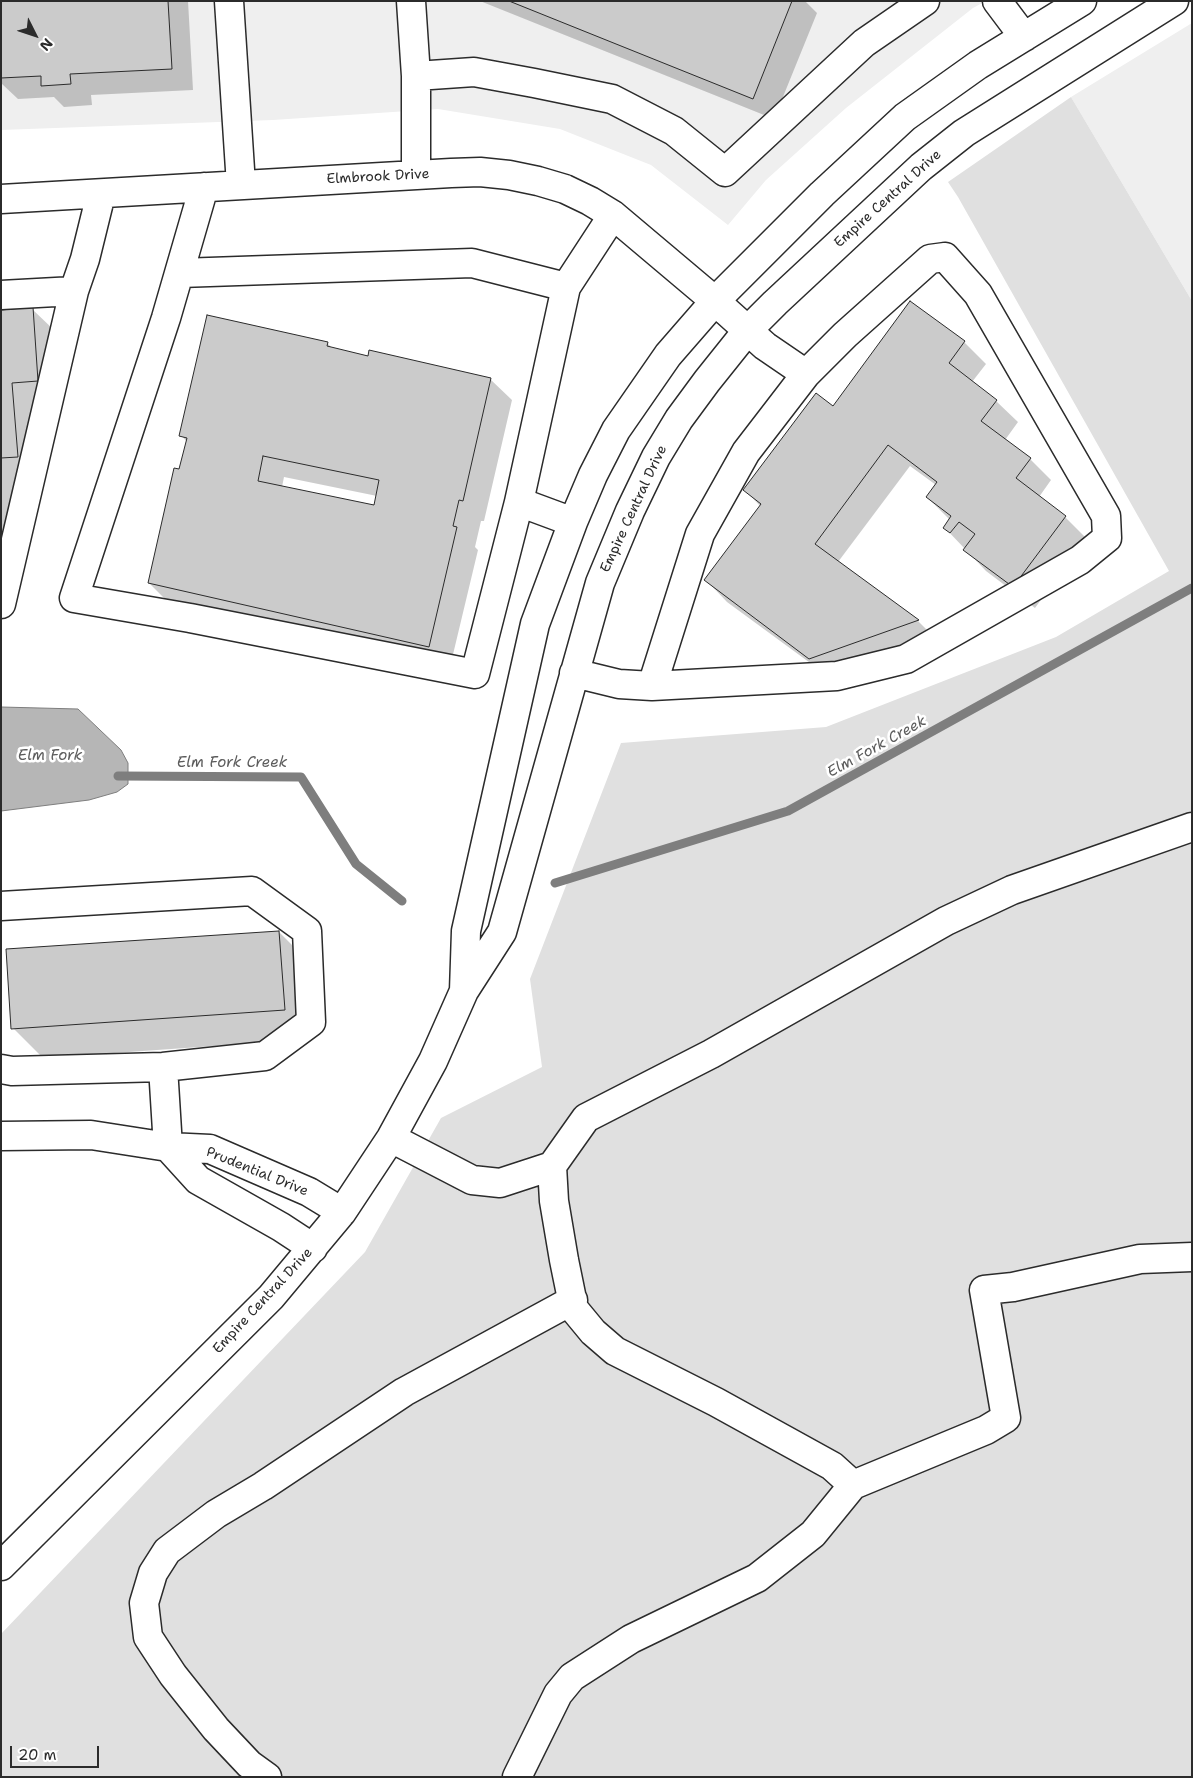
<!DOCTYPE html>
<html>
<head>
<meta charset="utf-8">
<style>
  body { margin:0 }
  #map { position:relative; width:1193px; height:1778px; overflow:hidden; background:#fff; font-family:"Shantell Sans",sans-serif }
  canvas { display:block }
  .frame { position:absolute; inset:0; border:2px solid #2b2b2b; pointer-events:none }
  .north { position:absolute; left:10px; top:10px; width:50px; height:50px; -webkit-text-stroke:4px #fff; paint-order:stroke; rotate:131deg; font-size:14px; font-weight:700; line-height:20px; text-align:center; color:#2b2b2b }
  .north::after { content:''; display:block; margin:auto; width:18px; height:22px; background:#2b2b2b; clip-path:polygon(50% 0,100% 100%,50% 72%,0 100%) }
  .scale { position:absolute; left:10px; top:1746px; width:89px; height:22px; box-sizing:border-box; border:2px solid #2b2b2b; border-top:0; padding-left:6px; font-size:15px; line-height:18px; white-space:nowrap; color:#2b2b2b; -webkit-text-stroke:4px #fff; paint-order:stroke }
</style>
</head>
<body>
<div id="map">
<canvas width="1193" height="1778"></canvas>
<div class="frame"></div>
<div class="north">N</div>
<div class="scale">20 m</div>
</div>
<script>
const c = document.querySelector('canvas').getContext('2d');
c.lineJoin = 'round';
function paint(path, color) {
  c.fillStyle = color;
  c.fill(path, 'evenodd');
}
function toPath(rows) {
  const path = new Path2D();
  for (const r of rows) {
    path.moveTo(r[0], r[1]);
    for (let i = 2; i < r.length; i += 2) path.lineTo(r[i], r[i + 1]);
  }
  return path;
}
function strokePath(path, color, width, dash) {
  c.strokeStyle = color;
  c.lineWidth = width;
  c.lineCap = dash ? 'butt' : 'round';
  c.setLineDash(dash || []);
  c.stroke(path);
}
function write(font, color, halo, rows, align = 'center') {
  c.font = font + ' "Shantell Sans",sans-serif';
  c.lineWidth = 5;
  c.setLineDash([]);
  c.textBaseline = 'middle';
  c.strokeStyle = halo;
  c.fillStyle = color;
  for (const [text, x, y, turn = 0] of rows) {
    c.save();
    c.translate(x, y);
    c.rotate((+turn || 0) * Math.PI / 180);
    c.textAlign = isNaN(turn) ? turn : align;
    if (halo) c.strokeText(text, 0, 0);
    c.fillText(text, 0, 0);
    c.restore();
  }
}
const built = toPath([
  [1,1,986,1,973,8,846,108,766,180,728,225,651,165,560,129,438,109,273,120,1,130],
  [1192,23,1192,301,1071,97]
]);
const green = toPath([
  [1071,97,1192,301,1192,1777,1,1777,1,1634,365,1252,441,1118,542,1067,530,979,621,743,826,727,1056,637,1169,571,958,197,948,182]
]);
const water = toPath([
  [1,707,78,709,121,750,128,763,128,784,117,792,89,800,1,811,1,707]
]);
const shadow = toPath([
  [1,1,188,1,193,90,91,95,92,105,64,107,54,97,18,99,1,83],
  [480,1,805,1,817,13,774,119],
  [911,303,964,342,986,364,972,382,996,401,1018,422,1005,440,1030,459,1051,480,1039,497,1065,517,1086,538,1035,608,986,571,945,528,950,520,927,497,936,485,910,466,838,562,918,621,939,642,832,679,727,602,706,580,761,507,745,490,833,408],
  [32,309,54,330,59,402,33,404,38,478,14,479,19,552,1,553,1,311],
  [327,343,333,349,369,357,490,379,512,400,484,521,481,521,475,547,478,550,450,667,170,604,149,583,187,442,181,435],
  [284,477,377,496,374,507,282,487],
  [279,932,309,962,314,1039,43,1058,13,1028]
]);
const stream = toPath([
  [118,776,301,777,356,864,402,901],
  [555,883,788,811,1192,588]
]);
const building = toPath([
  [1,1,168,1,172,69,70,74,71,84,41,86,41,76,1,78,1,1],
  [509,1,792,1,753,99,509,1],
  [910,301,965,341,949,363,997,400,981,421,1031,458,1016,478,1066,516,1013,587,963,550,975,534,959,522,950,533,943,528,951,516,926,497,937,482,888,445,815,544,919,620,809,659,704,580,761,504,743,490,816,393,833,406,910,301],
  [33,307,38,381,12,383,18,457,1,458,1,310,33,307],
  [207,315,328,342,327,346,368,356,369,350,491,378,463,501,459,500,453,526,457,527,429,647,148,583,174,468,179,469,187,438,179,436,207,315],
  [263,456,379,480,374,505,258,481,263,456],
  [279,931,285,1010,11,1029,6,949,279,931]
]);
const minor = toPath([
  [229,1,241,185],
  [411,1,416,76,416,175],
  [997,1,1024,37],
  [416,76,474,72,534,83,612,99,674,131,725,172,864,43,925,1],
  [204,187,166,318,74,598,190,618,475,674,519,502,573,522],
  [1,199,451,173,480,172,509,175,538,181,565,189,590,201,613,215,715,301,765,346,806,374],
  [945,257,978,294,1106,516,1107,538,1080,560,906,659,837,676,652,686,700,534,746,452,806,374,845,335,930,259,945,257],
  [180,273,472,263,566,287],
  [74,291,85,259,101,194],
  [1,295,74,291,1,604],
  [519,502,566,287,613,215],
  [574,673,619,684,652,686],
  [1,906,252,891,307,931,311,1022,265,1056,163,1067,12,1071,1,1069],
  [464,991,466,931,535,624,573,522,593,475,616,430,668,355,715,301,822,194,905,117,978,65,1082,1],
  [163,1067,168,1147],
  [1,1136,91,1135,168,1147,210,1149,309,1192,342,1212],
  [391,1138,472,1180,500,1183,552,1166,586,1118,711,1054,946,921,1012,890,1192,827],
  [168,1147,198,1180,281,1227,313,1248],
  [552,1166,554,1201,564,1260,574,1309,593,1332,615,1351,716,1402,832,1466,853,1485],
  [1,1566,271,1297,342,1212,391,1138,433,1061,464,991,502,932,600,583,630,511,656,457,679,419,707,381,747,331,775,303,921,167,964,133,1174,1],
  [267,1777,249,1764,216,1729,173,1675,148,1637,144,1603,153,1573,167,1551,216,1514,263,1486,404,1392,573,1300],
  [517,1777,558,1694,572,1677,631,1639,757,1578,813,1534,853,1485,986,1430,1006,1418,984,1290,1013,1287,1140,1259,1192,1257]
]);
const streetNames = [
  ["Elmbrook Drive",378,177,-3],
  ["Empire Central Drive",888,199,-42],
  ["Empire Central Drive",634,509,-65],
  ["Prudential Drive",257,1172,22],
  ["Empire Central Drive",263,1301,-47]
];
const waterNames = [
  ["Elm Fork Creek",877,747,-29],
  ["Elm Fork",50,756],
  ["Elm Fork Creek",232,763]
];
paint(built, '#efefef');
paint(green, '#e0e0e0');
paint(water, '#b6b6b6');
strokePath(water, '#7e7e7e', 1);
paint(shadow, '#0003');
strokePath(stream, '#7e7e7e', 9);
paint(building, '#cbcbcb');
strokePath(building, '#2b2b2b', 1);
strokePath(minor, '#2b2b2b', 31);
strokePath(minor, '#fff', 28);
write('14px', '#2b2b2b', '#fff', streetNames);
write('italic 15px', '#5c5c5c', '#fff', waterNames);
</script>
</body>
</html>
